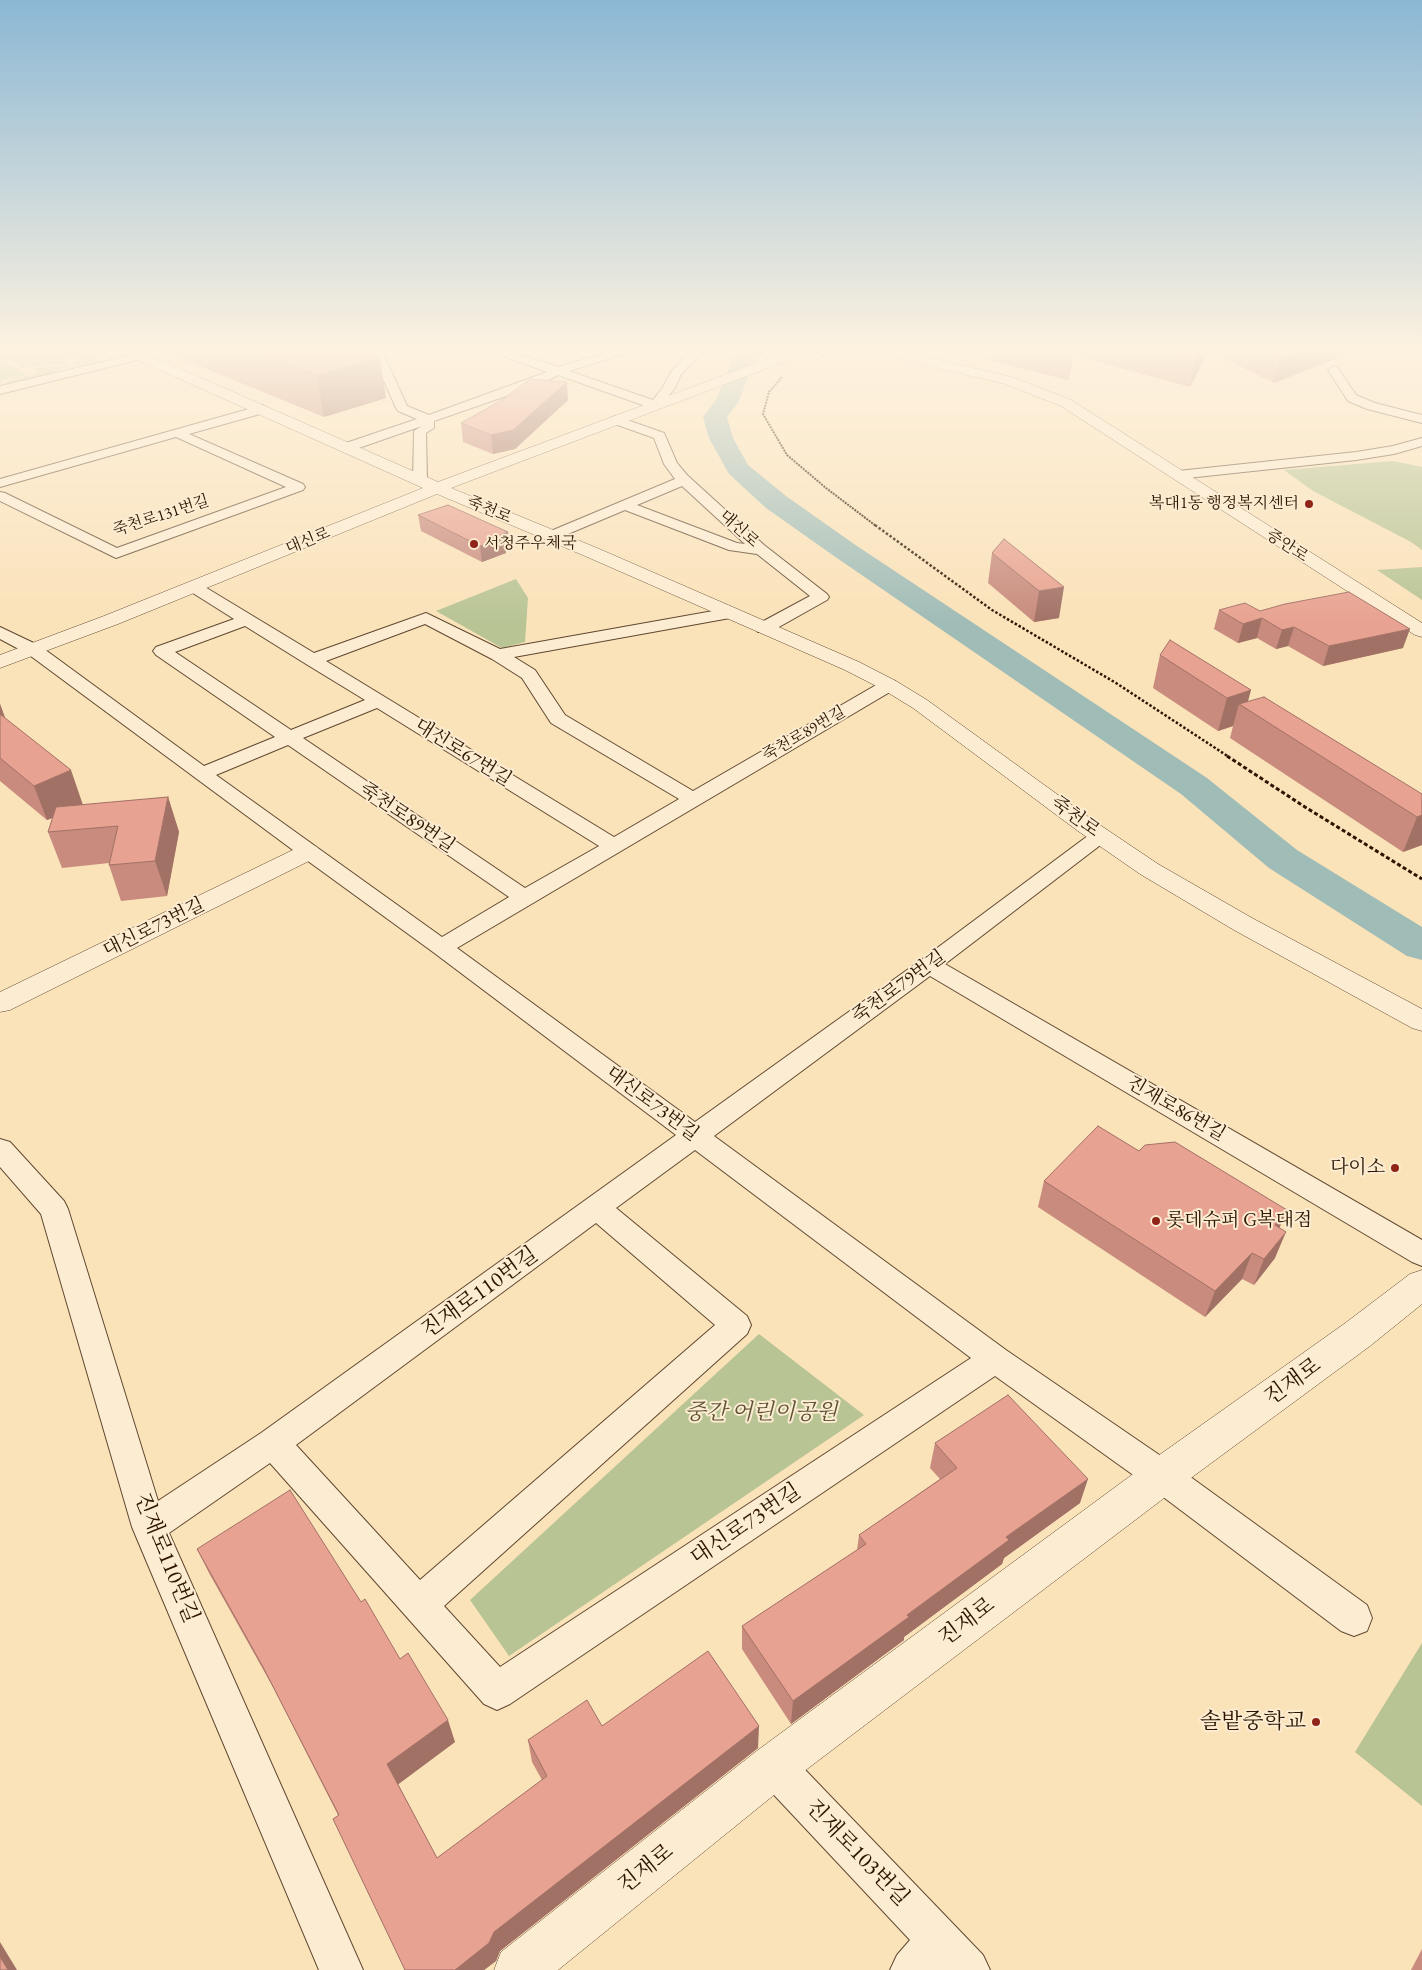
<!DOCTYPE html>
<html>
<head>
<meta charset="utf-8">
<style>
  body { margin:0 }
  canvas { display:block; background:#fae2b9 }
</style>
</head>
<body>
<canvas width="1422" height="1970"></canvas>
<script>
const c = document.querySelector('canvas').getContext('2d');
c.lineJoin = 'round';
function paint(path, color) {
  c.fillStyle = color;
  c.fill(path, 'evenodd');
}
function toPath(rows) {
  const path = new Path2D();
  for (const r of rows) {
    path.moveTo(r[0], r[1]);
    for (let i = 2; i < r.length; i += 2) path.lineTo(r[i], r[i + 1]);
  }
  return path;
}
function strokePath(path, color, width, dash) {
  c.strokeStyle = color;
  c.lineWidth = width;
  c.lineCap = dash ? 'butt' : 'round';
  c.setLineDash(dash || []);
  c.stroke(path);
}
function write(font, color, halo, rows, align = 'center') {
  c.font = font + ' "EB Garamond","Noto Serif KR",serif';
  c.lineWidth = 4;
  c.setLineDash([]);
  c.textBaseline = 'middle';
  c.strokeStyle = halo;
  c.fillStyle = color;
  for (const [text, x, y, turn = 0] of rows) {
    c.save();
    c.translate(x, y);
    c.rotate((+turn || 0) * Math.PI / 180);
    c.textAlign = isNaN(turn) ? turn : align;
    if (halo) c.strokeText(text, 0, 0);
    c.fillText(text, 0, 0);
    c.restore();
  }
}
const green = toPath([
  [0,349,77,349,90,353,102,351,107,354,103,358,84,357,102,360,97,363,65,368,41,377,9,383,7,381,38,373,35,368,72,365,74,359,84,357,68,359,69,363,22,368,12,361,0,360],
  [5,361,27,375,0,381,0,362],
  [1393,461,1422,467,1422,550,1411,542,1313,491,1284,470],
  [1422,567,1422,600,1377,570],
  [516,579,528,598,525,642,502,648,436,611],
  [759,1334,864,1415,509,1656,470,1600],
  [1422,1643,1422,1806,1355,1752]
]);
const river = toPath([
  [745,349,770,349,753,363,739,401,727,417,733,438,748,465,786,496,854,544,1207,778,1297,850,1422,927,1422,960,1407,956,1269,868,1181,794,834,556,766,508,729,474,709,438,703,417,716,400,732,360,745,349]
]);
const pathFar2 = toPath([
  [821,356,838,350,859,351],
  [782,377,769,392,763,414,787,455,826,488,876,526]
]);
const pathFar1 = toPath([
  [875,525,992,610,1116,683,1229,757]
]);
const path = toPath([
  [1227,756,1305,807,1422,879]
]);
const minor = toPath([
  [370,349,381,349,407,406,429,415,547,372,489,351,488,349,503,349,558,367,619,349,635,349,634,351,569,371,653,400,663,387,671,372,693,349,705,349,680,376,675,388,659,408,651,408,558,375,541,384,434,421,434,428,426,433,427,480,420,484,413,480,414,431,422,426,353,450,343,450,341,447,343,444,417,419,398,411,396,408,370,349],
  [141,353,145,354,147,356,145,358,0,394,0,386,141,353],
  [1334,366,1338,368,1356,395,1375,403,1422,415,1422,423,1367,409,1348,401,1328,370,1334,366],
  [263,405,269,409,267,412,189,434,303,484,305,487,303,490,116,558,0,501,0,492,5,493,117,548,286,487,176,437,0,487,0,479,263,405],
  [616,416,664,433,677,463,687,475,764,545,827,594,829,597,827,600,770,632,758,632,756,628,758,624,810,596,757,554,729,550,625,510,556,539,546,539,544,536,546,533,675,479,664,464,654,438,612,423,610,420,612,417,616,416],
  [682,486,745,544,737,543,637,505,682,486],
  [1422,438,1422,446,1394,454,1356,460,1178,479,1171,475,1178,471,1356,452,1393,446,1422,438],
  [194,582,200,584,314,653,426,613,500,649,730,608,736,610,738,613,736,616,730,618,514,657,535,670,565,715,693,791,883,681,889,680,895,681,898,685,895,689,457,948,695,1122,921,960,1093,832,1100,830,1107,832,1110,836,1107,840,945,964,1422,1240,1422,1266,1412,1262,930,976,714,1136,1006,1350,1174,1465,1367,1605,1372,1618,1367,1631,1354,1636,1341,1631,1150,1487,995,1376,510,1704,497,1710,484,1704,270,1463,169,1533,363,1970,319,1970,132,1527,41,1214,0,1167,0,1139,10,1142,64,1201,68,1209,158,1501,261,1433,676,1135,433,952,301,856,28,654,0,639,0,627,40,646,204,766,275,737,156,655,153,651,156,647,234,619,188,590,186,587,188,584,194,582],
  [425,624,492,659,522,678,551,723,679,799,614,837,326,661,425,624],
  [245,626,306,664,365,700,291,730,175,652,245,626],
  [377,708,599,846,525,888,303,738,377,708],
  [288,745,509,897,442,937,216,775,288,745],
  [695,1150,971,1358,500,1667,444,1606,747,1334,751,1325,747,1316,616,1208,695,1150],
  [596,1223,715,1325,420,1580,296,1445,596,1223],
  [774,1746,788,1752,983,1955,990,1970,890,1970,897,1955,910,1940,760,1780,754,1766,760,1752,774,1746]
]);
const tertiary = toPath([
  [119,349,135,349,438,482,794,349,811,349,810,352,451,488,597,548,859,662,896,681,927,700,1094,821,1158,864,1252,918,1422,1009,1422,1031,1412,1028,1234,930,1140,874,1078,831,913,708,882,689,845,670,585,556,437,494,118,624,0,668,0,655,104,616,423,488,120,352,119,349],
  [871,349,893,349,1015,378,1071,400,1422,623,1422,637,1415,635,1061,406,1005,384,873,352,871,349],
  [308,845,317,847,320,852,317,857,10,1010,0,1012,0,992,299,847,308,845],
  [1422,1270,1422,1304,1370,1346,1176,1489,790,1782,558,1970,494,1970,501,1952,758,1750,1148,1463,1344,1324,1410,1274,1422,1270]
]);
const wall = toPath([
  [158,349,366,349,367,353,386,398,324,417],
  [993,349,1352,349,1352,352,1274,383,1209,351,1190,387,1073,355,1070,373,1068,380,991,361],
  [568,400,515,449,493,454,463,442,461,423],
  [418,515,508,532,510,548,505,549,506,553,482,562,421,531],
  [1004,539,1059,618,1034,622,988,583,992,553],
  [1219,610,1260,611,1403,648,1323,666,1288,646,1276,649,1257,638,1238,643,1214,629],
  [1160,655,1422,794,1422,845,1403,852,1230,738,1233,726,1218,731,1153,688],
  [0,704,5,719,83,805,168,797,179,832,167,896,121,901,109,865,109,863,62,868,48,832,53,818,47,820,0,781],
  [1139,1151,1280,1228,1275,1258,1254,1285,1242,1279,1205,1317,1038,1207,1044,1181],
  [935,1443,1080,1503,1004,1558,1002,1564,904,1637,904,1640,791,1724,742,1649,742,1626,857,1550,859,1535,940,1479,930,1468],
  [197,1549,361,1602,400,1659,455,1742,398,1784,437,1858,542,1780,532,1762,528,1740,602,1726,758,1748,500,1951,496,1961,484,1970,405,1970,338,1815,274,1689,209,1573],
  [1422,1949,1422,1970,1411,1970]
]);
const shadedWall = toPath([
  [346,349,366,349,368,361,380,358,386,398,324,417,317,375],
  [1074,349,1070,373,1068,380,1072,355],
  [1202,349,1209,349,1190,387,1195,362],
  [1304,349,1352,349,1352,352,1274,383,1280,358],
  [567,382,568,400,515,449,493,454,491,435],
  [508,532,510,548,505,549,506,553,482,562,480,546,500,535],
  [1064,587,1059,618,1034,622,1039,591],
  [1262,618,1257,638,1238,643,1243,624],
  [1294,627,1288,646,1276,649,1282,630],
  [1410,629,1403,648,1323,666,1329,646],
  [1251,690,1246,709,1239,704,1233,726,1218,731,1227,698],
  [0,704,6,720,0,731],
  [71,770,83,805,47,820,34,786],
  [168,797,179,832,167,896,155,861],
  [1422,815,1422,845,1403,852,1417,817],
  [1287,1210,1276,1236,1275,1225],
  [1286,1232,1275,1258,1254,1285,1264,1259],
  [1252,1253,1242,1279,1205,1317,1215,1291],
  [1088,1479,1080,1503,1004,1558,1002,1564,904,1637,904,1640,791,1724,793,1701,907,1615,1006,1537],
  [448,1720,455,1742,396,1786,387,1764],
  [759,1726,758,1748,500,1951,496,1961,484,1970,455,1970,494,1932],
  [0,1942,17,1970,8,1970,0,1957]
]);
const building = toPath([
  [248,349,355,349,380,358,317,375,248,349],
  [1046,349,1074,349,1072,355,1046,349],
  [1145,349,1202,349,1195,362,1145,349],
  [1261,349,1304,349,1280,358,1261,349],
  [530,379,567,382,513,430,491,435,461,423,502,400,530,379],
  [448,505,508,532,500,535,504,538,480,546,418,515,448,505],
  [1004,539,1064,587,1039,591,992,553,1004,539],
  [1349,592,1410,629,1329,646,1294,627,1282,630,1262,618,1243,624,1219,610,1245,603,1260,611,1285,604,1349,592],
  [1170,640,1251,690,1227,698,1160,655,1170,640],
  [1264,697,1422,794,1422,815,1417,817,1239,704,1264,697],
  [0,714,71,770,34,786,0,758,0,714],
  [168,797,155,861,109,865,118,826,48,832,56,807,168,797],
  [1098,1126,1139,1151,1145,1145,1175,1142,1287,1210,1275,1225,1286,1232,1264,1259,1252,1253,1215,1291,1044,1181,1098,1126],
  [1008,1395,1088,1479,1006,1537,1009,1540,907,1615,909,1617,793,1701,742,1626,866,1544,859,1535,957,1468,935,1443,1008,1395],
  [290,1490,361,1602,365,1599,400,1659,408,1653,448,1720,387,1764,437,1858,547,1776,528,1740,587,1700,602,1726,708,1651,759,1726,494,1932,489,1943,455,1970,405,1970,333,1819,339,1815,263,1667,197,1549,290,1490],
  [0,1957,8,1970,0,1970,0,1957]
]);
const markers = [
  [1309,504,5,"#8f2418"],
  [474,544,5,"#8f2418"],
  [1395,1168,5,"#8f2418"],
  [1156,1221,5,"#8f2418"],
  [1316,1722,5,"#8f2418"]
];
const farPoinames = [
  ["복대1동 행정복지센터",1299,504],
  ["서청주우체국",484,544,"left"]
];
const farStreetnames = [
  ["죽천로",489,510,23],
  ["죽천로131번길",161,516,-18],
  ["대신로",739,529,42],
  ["대신로",308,541,-22],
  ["증안로",1287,546,33],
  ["죽천로89번길",804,734,-30]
];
const streetNames = [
  ["대신로67번길",463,753,32],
  ["죽천로",1075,817,36],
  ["죽천로89번길",407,818,34],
  ["대신로73번길",154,928,-26],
  ["죽천로79번길",899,987,-36],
  ["대신로73번길",652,1104,37],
  ["진재로86번길",1176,1109,30]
];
const poiNames = [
  ["다이소",1385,1168],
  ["롯데슈퍼 G복대점",1166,1221,"left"]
];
const nearStreetnames = [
  ["진재로110번길",480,1293,-36],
  ["진재로",1293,1382,-36],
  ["대신로73번길",746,1525,-34],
  ["진재로110번길",166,1558,68],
  ["진재로",967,1622,-37],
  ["진재로103번길",857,1853,46],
  ["진재로",646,1869,-39]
];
const nearParknames = [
  ["중간 어린이공원",761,1413]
];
const nearPoinames = [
  ["솔밭중학교",1306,1722]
];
paint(green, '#b8c494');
paint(river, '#a0bcb7');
strokePath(minor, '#604830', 2);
strokePath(tertiary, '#604830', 1);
strokePath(pathFar2, '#2d1502', 2, [2, 1]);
strokePath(pathFar1, '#2d1502', 2.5, [2.5, 2]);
strokePath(path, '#2d1502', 3, [4, 2.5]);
paint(minor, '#fcecd2');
paint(tertiary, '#fcecd2');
paint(wall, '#c88b7d');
paint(shadedWall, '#a27166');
paint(building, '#e8a291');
strokePath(building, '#a27166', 1);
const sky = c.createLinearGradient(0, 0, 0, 624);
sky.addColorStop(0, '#8bb7d4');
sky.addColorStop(0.56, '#fdf2e0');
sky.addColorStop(1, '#fdf2e000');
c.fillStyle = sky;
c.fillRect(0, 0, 1422, 624);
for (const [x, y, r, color] of markers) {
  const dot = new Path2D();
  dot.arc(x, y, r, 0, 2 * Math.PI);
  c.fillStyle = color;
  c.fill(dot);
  strokePath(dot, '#fcecd2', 2);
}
write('16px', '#2d1502', '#fcecd2', farPoinames, 'right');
write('16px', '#2d1502', '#fcecd2', farStreetnames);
write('19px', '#2d1502', '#fcecd2', streetNames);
write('19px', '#2d1502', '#fcecd2', poiNames, 'right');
write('22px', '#2d1502', '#fcecd2', nearStreetnames);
write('italic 22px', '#5e5235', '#fcecd2', nearParknames);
write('22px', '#2d1502', '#fcecd2', nearPoinames, 'right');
</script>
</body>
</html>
